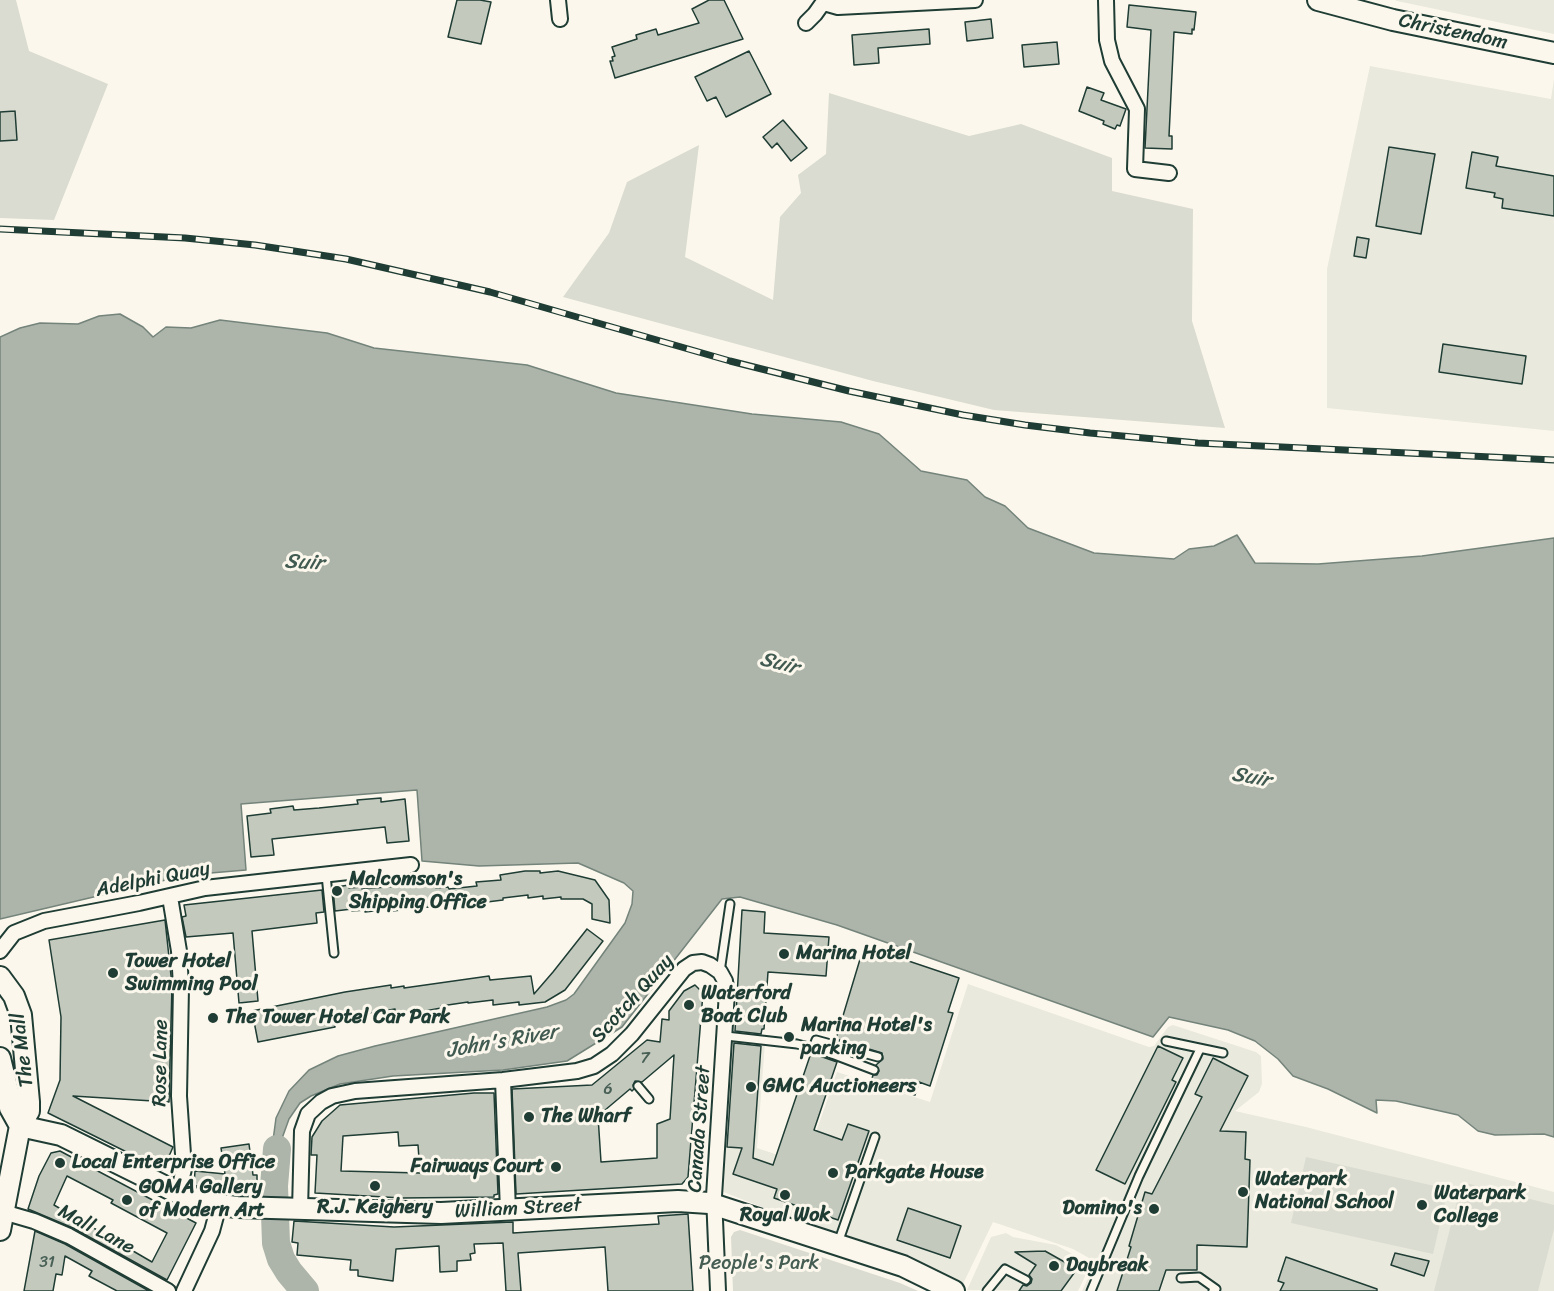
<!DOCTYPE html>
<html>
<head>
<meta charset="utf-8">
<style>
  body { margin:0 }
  canvas { display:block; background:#fbf7ec }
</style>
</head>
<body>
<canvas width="1554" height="1291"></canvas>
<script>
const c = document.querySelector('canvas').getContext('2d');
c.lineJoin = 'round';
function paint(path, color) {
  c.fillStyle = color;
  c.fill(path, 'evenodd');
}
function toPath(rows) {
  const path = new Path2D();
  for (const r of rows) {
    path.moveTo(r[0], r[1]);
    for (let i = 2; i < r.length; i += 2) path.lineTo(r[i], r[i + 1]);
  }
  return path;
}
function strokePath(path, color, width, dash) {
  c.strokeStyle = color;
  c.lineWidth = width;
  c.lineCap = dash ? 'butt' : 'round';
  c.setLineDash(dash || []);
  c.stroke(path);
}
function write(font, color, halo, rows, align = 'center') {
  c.font = font + ' Sriracha,sans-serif';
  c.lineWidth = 6;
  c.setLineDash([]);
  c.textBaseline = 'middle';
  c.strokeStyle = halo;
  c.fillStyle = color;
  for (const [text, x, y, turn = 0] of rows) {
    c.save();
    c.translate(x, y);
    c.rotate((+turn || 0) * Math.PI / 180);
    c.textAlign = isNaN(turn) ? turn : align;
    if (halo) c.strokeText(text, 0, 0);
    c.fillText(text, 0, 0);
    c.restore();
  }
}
const built = toPath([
  [1395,0,1554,0,1554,34,1397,1],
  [1370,66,1551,99,1554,79,1554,431,1327,408,1327,269],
  [968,984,1149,1047,1154,1046,1168,1027,1173,1025,1256,1052,1261,1056,1262,1084,1259,1092,1235,1111,1306,1127,1554,1192,1554,1291,1082,1291,1096,1262,1073,1249,993,1222,962,1286,721,1191,731,1041,765,1043,757,1148,805,1164,837,1072,930,1102],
  [1006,1233,1013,1237,1056,1245,1091,1264,1078,1291,967,1290,991,1237]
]);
const green = toPath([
  [0,0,16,0,29,51,108,84,54,220,0,218],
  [829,93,969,136,1021,124,1112,158,1112,191,1193,209,1192,321,1225,428,994,410,873,381,563,297,609,233,627,182,699,145,685,257,773,300,780,217,801,193,798,175,826,154],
  [1306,1157,1448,1189,1433,1254,1291,1223],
  [1462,1182,1554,1205,1554,1229,1538,1291,1434,1291],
  [740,1230,900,1283,918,1291,733,1291,731,1237,734,1232]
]);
const water = toPath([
  [120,314,143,327,153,337,166,327,191,328,220,320,327,333,374,348,527,365,616,393,752,414,841,422,879,434,921,471,967,480,985,497,1005,506,1028,528,1094,553,1174,559,1189,549,1214,546,1237,535,1255,563,1318,564,1422,556,1554,538,1554,1137,1544,1134,1495,1135,1478,1131,1458,1115,1396,1101,1376,1100,1377,1113,1328,1089,1293,1076,1278,1059,1255,1041,1228,1030,1169,1017,1153,1037,837,925,740,897,722,899,622,1027,567,1061,503,1070,393,1076,340,1084,311,1096,300,1103,289,1119,280,1144,274,1186,272,1148,276,1118,289,1091,309,1070,338,1056,375,1046,547,1007,566,1000,574,994,625,923,632,904,633,891,624,883,578,863,479,866,422,861,417,790,241,804,246,870,187,875,0,919,0,337,20,328,40,323,78,324,99,316,120,314]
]);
const river = toPath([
  [277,1149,274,1186,276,1243,281,1259,289,1272,305,1291]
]);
const building = toPath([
  [457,0,480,0,491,2,481,44,448,37,457,0],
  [709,0,724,0,743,39,615,78,610,61,613,61,612,57,615,56,612,47,637,39,636,35,656,29,658,35,699,23,692,9,709,0],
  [1129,5,1196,12,1194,30,1192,29,1192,34,1174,32,1169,136,1172,136,1172,149,1145,148,1151,30,1127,27,1129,5],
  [991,19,993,38,967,41,965,22,991,19],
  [929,29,930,44,878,48,879,63,854,65,852,35,929,29],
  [1057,42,1059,64,1024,67,1022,45,1057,42],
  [749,51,771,94,726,117,716,97,707,101,695,77,749,51],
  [1087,87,1104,93,1101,100,1126,109,1120,126,1117,125,1115,129,1103,124,1104,121,1079,111,1087,87],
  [15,111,17,140,0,141,0,112,15,111],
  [783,120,807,148,791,161,777,143,772,148,763,137,783,120],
  [1389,147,1435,154,1421,234,1376,226,1389,147],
  [1472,152,1498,157,1496,166,1554,176,1554,216,1502,208,1503,199,1494,197,1495,193,1466,188,1472,152],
  [1357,237,1369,239,1366,258,1354,256,1357,237],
  [1443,344,1526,356,1522,384,1439,372,1443,344],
  [381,798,381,802,405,799,409,841,387,843,385,827,272,839,274,855,251,857,247,816,271,813,270,809,293,806,294,810,319,808,358,804,357,800,381,798],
  [525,871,540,871,540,873,558,871,595,880,609,900,610,923,592,919,592,904,583,899,561,899,561,897,543,899,543,896,528,898,528,895,503,898,503,900,479,903,479,906,451,909,451,907,438,909,438,906,392,911,392,909,365,912,365,910,352,911,352,909,335,911,333,888,336,887,349,885,349,888,362,887,362,889,435,883,436,888,448,887,449,889,477,886,476,882,501,880,500,875,525,871],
  [322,890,324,912,316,913,317,923,252,931,258,1001,239,1003,233,933,186,937,182,917,186,916,184,905,322,890],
  [742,910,765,912,764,933,829,937,826,976,768,972,764,1029,762,1029,761,1034,735,1031,742,910],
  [165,920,172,985,169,1102,73,1096,173,1147,163,1170,48,1113,60,1080,61,1017,49,940,165,920],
  [587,929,603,941,565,990,545,1002,519,1005,519,1002,493,1005,493,1000,468,1003,468,1002,441,1006,441,1008,409,1014,408,1012,395,1014,395,1009,354,1016,355,1019,334,1023,335,1027,258,1042,252,1011,345,992,391,985,391,988,404,986,404,988,489,976,490,980,531,976,534,994,553,972,587,929],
  [864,946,959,978,948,1012,953,1013,930,1086,919,1082,915,1095,871,1082,873,1075,877,1075,879,1071,876,1065,883,1059,882,1053,836,1039,864,946],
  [695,985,703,993,688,1177,682,1184,516,1194,512,1089,592,1085,647,1040,660,1042,662,1019,669,1020,669,1011,684,991,695,985],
  [674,1055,670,1119,657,1124,657,1158,601,1162,598,1116,630,1089,632,1091,634,1089,633,1085,635,1081,642,1082,674,1055],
  [734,1043,761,1046,753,1158,773,1165,811,1053,837,1062,814,1130,842,1140,848,1124,869,1131,838,1220,774,1198,777,1189,733,1174,742,1148,727,1147,734,1043],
  [1158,1046,1183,1058,1172,1080,1176,1082,1125,1184,1096,1170,1158,1046],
  [1213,1058,1248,1076,1220,1131,1246,1132,1245,1159,1250,1160,1247,1247,1197,1245,1197,1270,1166,1270,1159,1291,1117,1291,1131,1247,1129,1246,1145,1192,1152,1194,1202,1097,1195,1094,1213,1058],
  [474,1093,494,1093,498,1194,494,1195,494,1197,402,1198,315,1193,317,1155,311,1155,312,1137,322,1121,340,1105,474,1093],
  [398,1132,399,1146,418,1145,420,1173,341,1171,343,1136,398,1132],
  [249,1144,253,1175,257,1175,257,1193,202,1188,194,1185,195,1171,225,1174,221,1148,249,1144],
  [60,1151,196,1223,167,1280,73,1228,28,1209,39,1176,51,1153,60,1151],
  [67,1176,113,1200,111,1203,167,1233,152,1262,54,1205,67,1176],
  [908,1208,961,1226,950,1258,897,1240,908,1208],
  [688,1214,693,1291,608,1291,605,1247,518,1253,521,1291,506,1291,503,1243,474,1244,475,1253,470,1254,471,1260,457,1261,457,1271,440,1272,439,1246,396,1249,393,1281,358,1276,358,1270,350,1270,351,1260,297,1255,298,1243,292,1242,294,1221,394,1227,513,1222,513,1233,659,1224,658,1216,688,1214],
  [35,1231,65,1244,149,1291,117,1291,89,1276,92,1271,65,1256,62,1275,56,1274,53,1291,24,1291,35,1231],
  [1045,1251,1077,1269,1061,1291,1019,1291,1023,1285,1027,1286,1031,1283,1032,1279,1029,1275,1036,1265,1015,1252,1045,1251],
  [1395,1253,1429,1261,1424,1276,1391,1265,1395,1253],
  [1286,1257,1377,1289,1377,1291,1280,1291,1284,1283,1278,1281,1286,1257]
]);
const lane = toPath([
  [326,875,334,953],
  [720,972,730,904],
  [726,1036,797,1044,824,1051,874,1070],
  [1166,1041,1223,1053],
  [813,1048,816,1040,878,1057],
  [638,1086,649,1099],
  [838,1243,875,1137],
  [1181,1278,1199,1277,1216,1289,1213,1291],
  [987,1291,1005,1269,1026,1280],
  [1091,1291,1139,1176,1200,1049]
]);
const street = toPath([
  [558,0,560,19],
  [1106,0,1107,40,1112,61,1137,109,1135,169,1169,173],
  [824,3,838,7,975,0],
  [806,23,815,14,825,0],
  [170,897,179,951,181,987,179,1096,184,1169,178,1193],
  [0,951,14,933,44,921,139,903,205,888,411,865],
  [503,1080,508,1211],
  [300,1210,302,1131,308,1114,321,1102,332,1096,355,1091,503,1080,577,1071,594,1066,612,1054,632,1034,684,969,693,963,702,962,710,965,720,972,725,981,727,992,714,1196,718,1291],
  [3,1212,34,1221,69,1236,168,1291],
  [184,1291,212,1231,219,1205]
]);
const secondary = toPath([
  [1318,0,1393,20,1554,53],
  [0,977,14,996,21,1015,29,1102,29,1111,20,1126,0,1230],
  [0,1058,8,1091,10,1108,20,1126],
  [20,1126,61,1135,178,1193,212,1204,237,1207,441,1213,678,1201,709,1203,903,1266,954,1291]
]);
const rail = toPath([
  [0,229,185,238,255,245,346,259,490,292,730,361,849,391,963,415,1025,425,1090,433,1198,443,1554,460]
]);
const markers = [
  [337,891,6,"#1f3d34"],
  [784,954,6,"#1f3d34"],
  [113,973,6,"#1f3d34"],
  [689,1005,6,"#1f3d34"],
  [213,1018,6,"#1f3d34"],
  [789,1037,6,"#1f3d34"],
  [751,1087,6,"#1f3d34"],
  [529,1117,6,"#1f3d34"],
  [60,1163,6,"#1f3d34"],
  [556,1167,6,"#1f3d34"],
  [833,1173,6,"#1f3d34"],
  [375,1186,6,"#1f3d34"],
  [1243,1192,6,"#1f3d34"],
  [785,1195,6,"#1f3d34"],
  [127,1200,6,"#1f3d34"],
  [1422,1205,6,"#1f3d34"],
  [1154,1209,6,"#1f3d34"],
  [1054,1266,6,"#1f3d34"]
];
const numberNames = [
  ["7",645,1059],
  ["6",608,1090],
  ["31",47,1263]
];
const streetNames = [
  ["Christendom",1453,32,12],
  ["Adelphi Quay",153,880,-11],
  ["Scotch Quay",633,999,-48],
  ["The Mall",23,1050,-97],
  ["Rose Lane",161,1063,-89],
  ["Canada Street",700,1129,-86],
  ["William Street",518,1209,-3],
  ["Mall Lane",96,1230,28]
];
const poiNames = [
  ["Malcomson's",349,880],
  ["Shipping Office",349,903],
  ["Marina Hotel",796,954],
  ["Tower Hotel",125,962],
  ["Swimming Pool",125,985],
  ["Waterford",701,994],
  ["Boat Club",701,1017],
  ["The Tower Hotel Car Park",225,1018],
  ["Marina Hotel's",801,1026],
  ["parking",801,1049],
  ["GMC Auctioneers",763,1087],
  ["The Wharf",541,1117],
  ["Local Enterprise Office",72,1163],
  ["Fairways Court",544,1167,"right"],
  ["Parkgate House",845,1173],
  ["Waterpark",1255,1180],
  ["National School",1255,1203],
  ["GOMA Gallery",139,1188],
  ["of Modern Art",139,1211],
  ["Waterpark",1434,1194],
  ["College",1434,1217],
  ["R.J. Keighery",375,1208,"center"],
  ["Domino's",1142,1209,"right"],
  ["Royal Wok",785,1216,"center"],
  ["Daybreak",1066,1266]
];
const parkNames = [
  ["People's Park",759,1264]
];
const waterNames = [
  ["Suir",304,563,3],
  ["Suir",779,664,14],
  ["Suir",1251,778,10],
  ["John's River",502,1042,-10]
];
paint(built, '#eae9de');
paint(green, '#dbdcd1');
paint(water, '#adb4aa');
strokePath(water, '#74847b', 1.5);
strokePath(river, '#adb4aa', 28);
paint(building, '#c4c9be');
strokePath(building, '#1f3d34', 1.5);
strokePath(lane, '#1f3d34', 11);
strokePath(street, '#1f3d34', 18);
strokePath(secondary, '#1f3d34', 24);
strokePath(lane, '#fbf7ec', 7);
strokePath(street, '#fbf7ec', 14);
strokePath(secondary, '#fbf7ec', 20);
strokePath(rail, '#1f3d34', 7);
strokePath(rail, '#fbf7ec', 4.5, [14]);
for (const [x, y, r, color] of markers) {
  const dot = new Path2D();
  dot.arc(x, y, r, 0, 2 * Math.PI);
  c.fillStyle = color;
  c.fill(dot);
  strokePath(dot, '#fbf7ec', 2);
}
write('16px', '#486056', null, numberNames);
write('20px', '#1f3d34', '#fbf7ec', streetNames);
write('bold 20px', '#1f3d34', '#fbf7ec', poiNames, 'left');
write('20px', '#455d53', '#fbf7ec', parkNames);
write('italic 21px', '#425b52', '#fbf7ec', waterNames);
</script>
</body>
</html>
